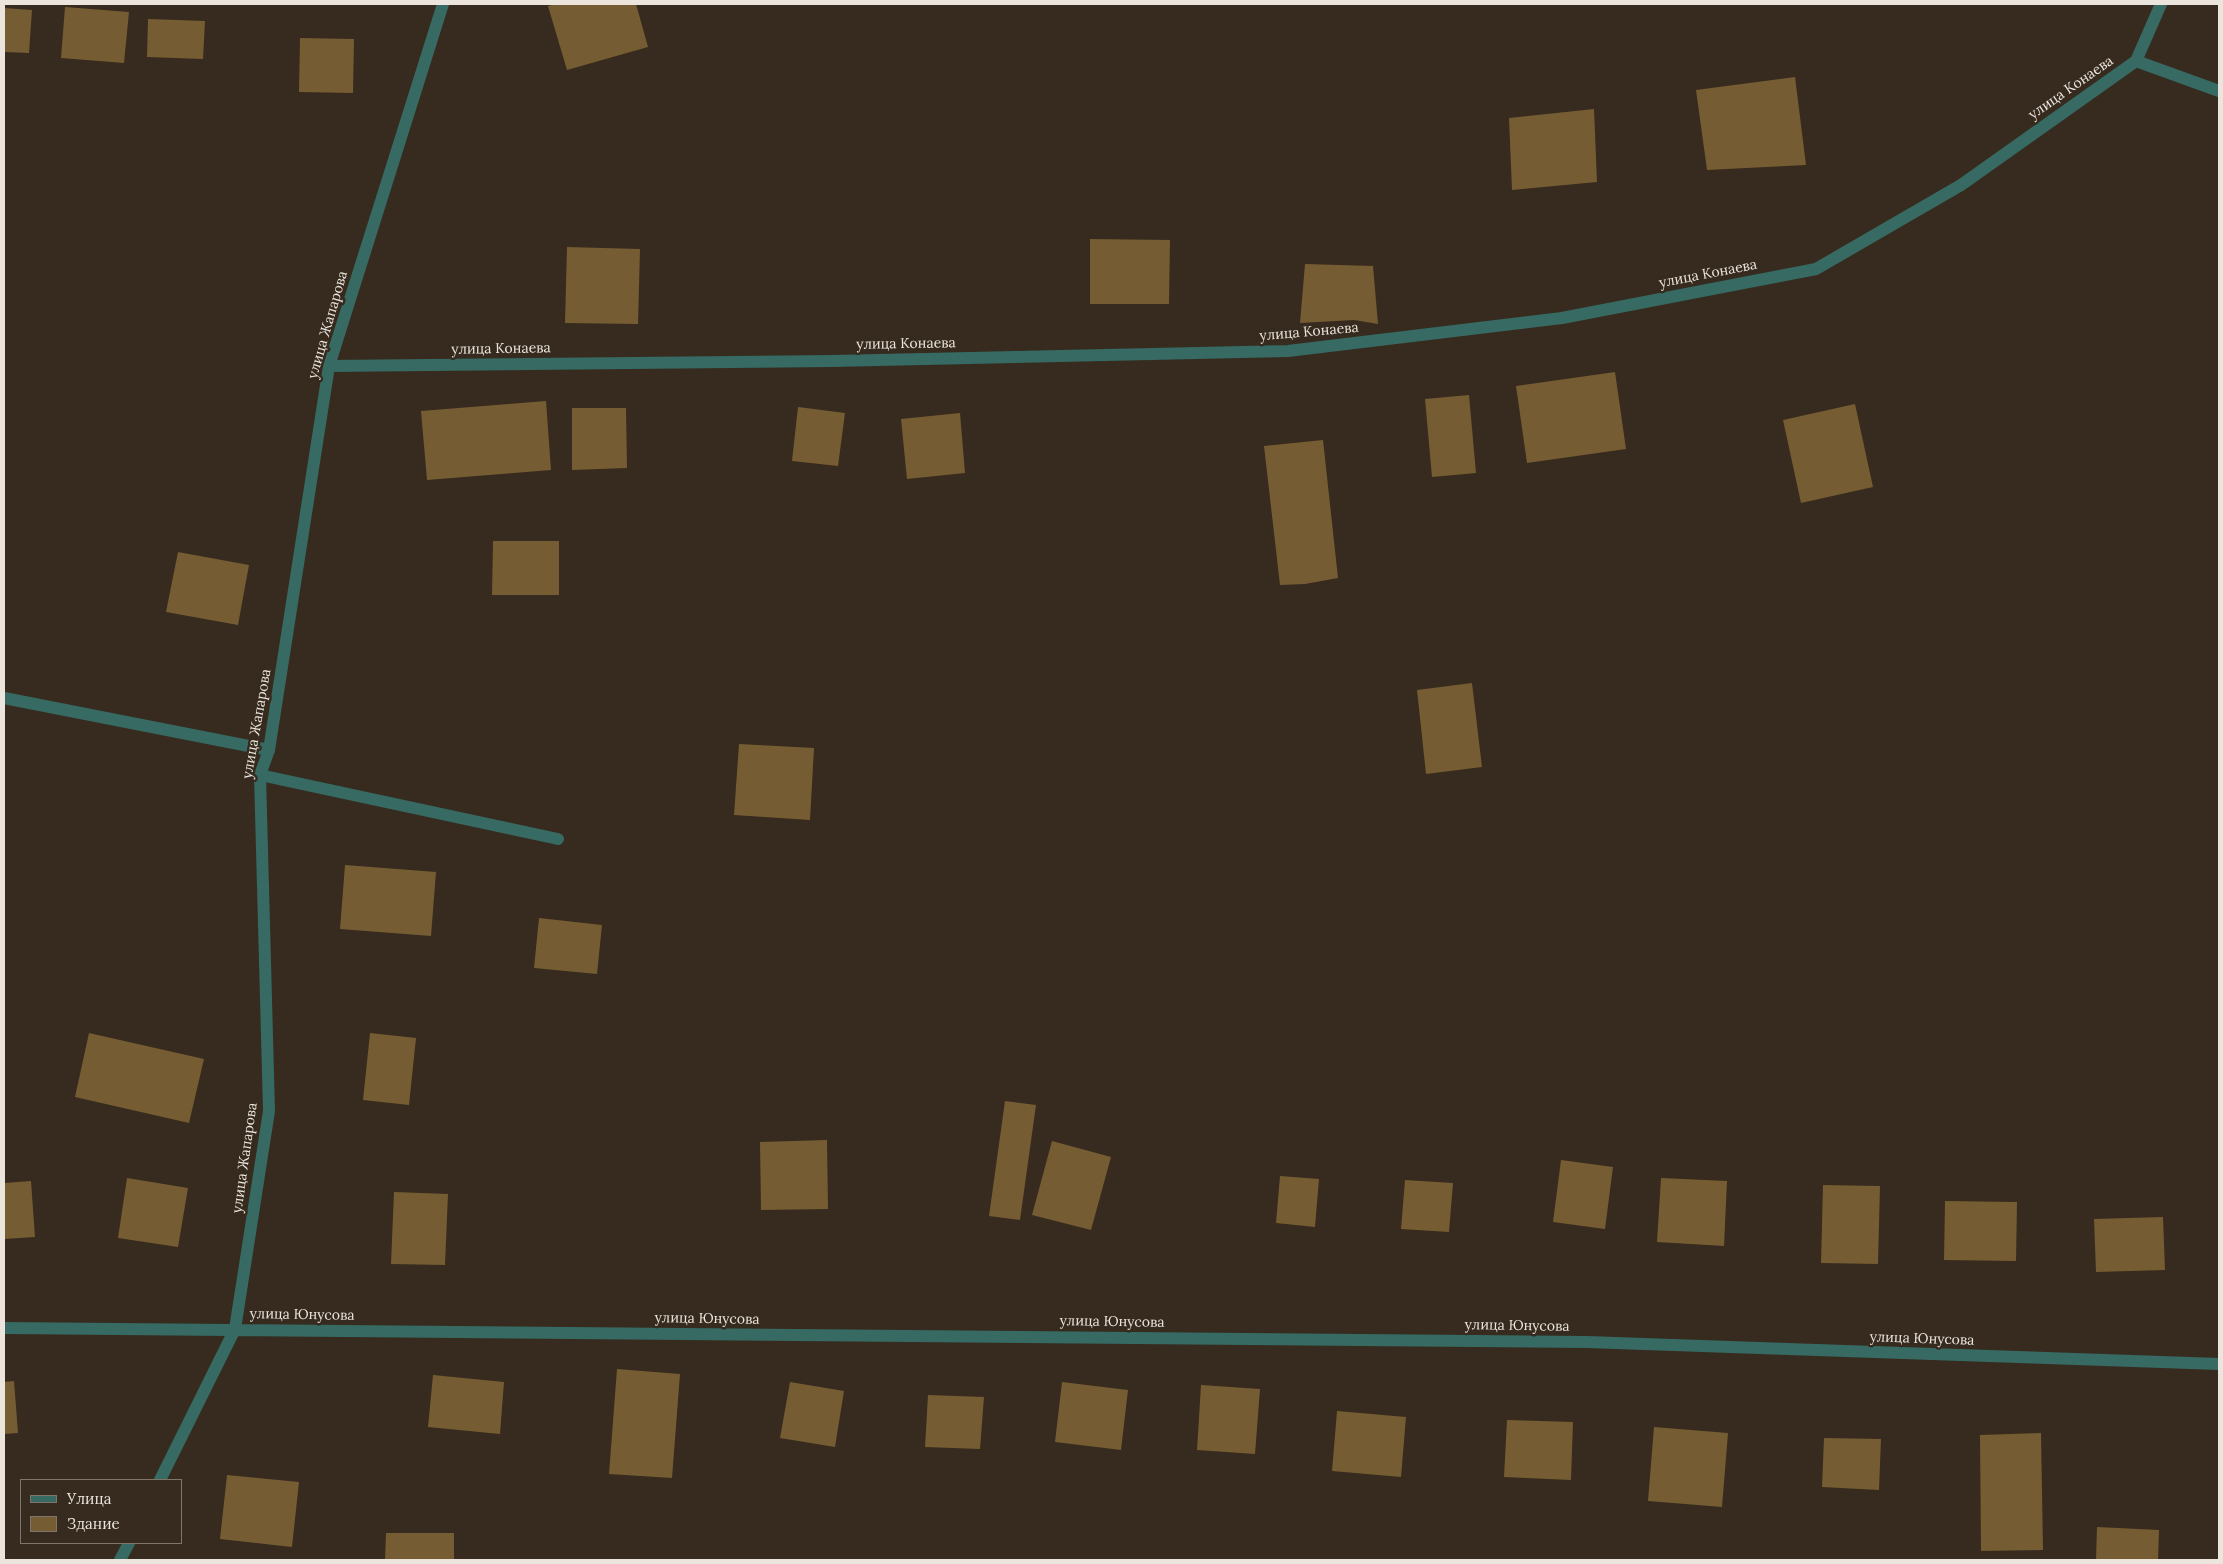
<!DOCTYPE html>
<html>
<head>
<meta charset="utf-8">
<style>
  body { margin:0 }
  #map { position:relative; width:2223px; height:1564px; overflow:hidden; background:#362b1e; font-family:Lora,serif }
  canvas { display:block }
  .frame { position:absolute; inset:0; border:5px solid #ece5dd; pointer-events:none }
  .legend { position:absolute; left:20px; top:1479px; width:162px; height:65px; box-sizing:border-box; background:#362b1e; border:1px solid #7f756a; margin:0; padding:6px 9px; list-style:none; font-size:15px; color:#ece5dd }
  .legend li { display:flex; align-items:center; gap:10px; height:25px }
  .legend b { width:25px; border:1px solid #7f756a }
</style>
</head>
<body>
<div id="map">
<canvas width="2223" height="1564"></canvas>
<div class="frame"></div>
<ul class="legend">
<li><b style="height:6px;background:#366a63"></b>Улица</li>
<li><b style="height:14px;background:#765c32"></b>Здание</li>
</ul>
</div>
<script>
const c = document.querySelector('canvas').getContext('2d');
c.lineJoin = 'round';
function paint(path, color) {
  c.fillStyle = color;
  c.fill(path, 'evenodd');
}
function toPath(rows) {
  const path = new Path2D();
  for (const r of rows) {
    path.moveTo(r[0], r[1]);
    for (let i = 2; i < r.length; i += 2) path.lineTo(r[i], r[i + 1]);
  }
  return path;
}
function strokePath(path, color, width, dash) {
  c.strokeStyle = color;
  c.lineWidth = width;
  c.lineCap = dash ? 'butt' : 'round';
  c.setLineDash(dash || []);
  c.stroke(path);
}
function write(font, color, halo, rows, align = 'center') {
  c.font = font + ' Lora,serif';
  c.lineWidth = 5;
  c.setLineDash([]);
  c.textBaseline = 'middle';
  c.strokeStyle = halo;
  c.fillStyle = color;
  for (const [text, x, y, turn = 0] of rows) {
    c.save();
    c.translate(x, y);
    c.rotate((+turn || 0) * Math.PI / 180);
    c.textAlign = isNaN(turn) ? turn : align;
    if (halo) c.strokeText(text, 0, 0);
    c.fillText(text, 0, 0);
    c.restore();
  }
}
const building = toPath([
  [556,4,636,4,648,47,567,70,548,6],
  [65,7,129,12,124,63,61,58],
  [4,8,32,10,29,53,4,52],
  [148,19,205,21,203,59,147,57],
  [300,38,354,39,353,93,299,92],
  [1795,77,1806,165,1707,170,1696,90],
  [1594,109,1597,182,1512,190,1509,118],
  [1090,239,1170,240,1169,304,1090,304],
  [567,247,640,249,638,324,565,323],
  [1305,264,1373,266,1378,324,1354,320,1300,323],
  [1615,372,1626,449,1527,463,1516,386],
  [1469,395,1476,473,1432,477,1425,399],
  [546,401,551,470,427,480,421,411],
  [1855,404,1873,487,1801,503,1783,420],
  [798,407,845,413,838,466,792,461],
  [572,408,626,408,627,468,572,470],
  [960,413,965,473,907,479,901,419],
  [1323,440,1338,578,1305,584,1280,585,1264,446],
  [493,541,559,541,559,595,492,595],
  [178,552,249,565,238,625,166,612],
  [1472,683,1482,767,1426,774,1417,690],
  [739,744,814,748,810,820,734,815],
  [345,865,436,872,431,936,340,929],
  [539,918,602,925,597,974,534,968],
  [89,1033,204,1059,189,1123,75,1097],
  [370,1033,416,1038,409,1105,363,1100],
  [1005,1101,1036,1105,1020,1220,989,1216],
  [827,1140,828,1209,761,1210,760,1142],
  [1052,1141,1111,1157,1091,1230,1032,1215],
  [1561,1160,1613,1167,1605,1229,1553,1222],
  [1280,1176,1319,1179,1315,1227,1276,1223],
  [127,1178,188,1188,178,1247,118,1238],
  [1661,1178,1727,1181,1724,1246,1657,1242],
  [1405,1180,1453,1183,1449,1232,1401,1229],
  [31,1181,35,1237,4,1239,4,1183],
  [1823,1185,1880,1186,1878,1264,1821,1263],
  [394,1192,448,1194,445,1265,391,1264],
  [1945,1201,2017,1202,2016,1261,1944,1260],
  [2163,1217,2165,1270,2096,1272,2094,1219],
  [617,1369,680,1374,672,1478,609,1474],
  [433,1375,504,1382,500,1434,428,1427],
  [14,1381,18,1433,4,1434,4,1382],
  [790,1382,844,1391,835,1447,780,1438],
  [1062,1382,1128,1390,1121,1450,1055,1442],
  [1201,1385,1260,1389,1255,1454,1197,1450],
  [928,1395,984,1397,980,1449,925,1447],
  [1337,1411,1406,1417,1401,1477,1332,1471],
  [1507,1420,1573,1422,1571,1480,1504,1477],
  [1654,1427,1728,1433,1722,1507,1648,1501],
  [2041,1433,2043,1550,1981,1551,1980,1435],
  [1824,1438,1881,1439,1879,1490,1822,1487],
  [227,1475,299,1482,292,1547,220,1539],
  [2097,1527,2159,1530,2158,1560,2096,1560],
  [386,1533,454,1533,454,1560,385,1560]
]);
const service = toPath([
  [2136,61,2161,4],
  [4,698,269,750],
  [260,775,558,839]
]);
const minor = toPath([
  [329,366,833,361,1288,351,1562,318,1816,269,1961,185,2136,61,2219,91],
  [4,1328,1587,1342,2219,1364],
  [160,1480,235,1329,269,1111,260,775,269,750,329,366,443,4],
  [120,1560,129,1543]
]);
const streetNames = [
  ["улица Конаева",2071,88,-35],
  ["улица Конаева",1708,274,-11],
  ["улица Жапарова",328,325,-74],
  ["улица Конаева",1309,332,-5],
  ["улица Конаева",906,344,-1],
  ["улица Конаева",501,349,-1],
  ["улица Жапарова",257,724,-80],
  ["улица Жапарова",245,1158,-82],
  ["улица Юнусова",302,1315,1],
  ["улица Юнусова",707,1319,1],
  ["улица Юнусова",1112,1322,1],
  ["улица Юнусова",1517,1326,1],
  ["улица Юнусова",1922,1339,2]
];
paint(building, '#765c32');
strokePath(service, '#366a63', 12);
strokePath(minor, '#366a63', 12);
write('14px', '#ece5dd', '#362b1e', streetNames);
</script>
</body>
</html>
